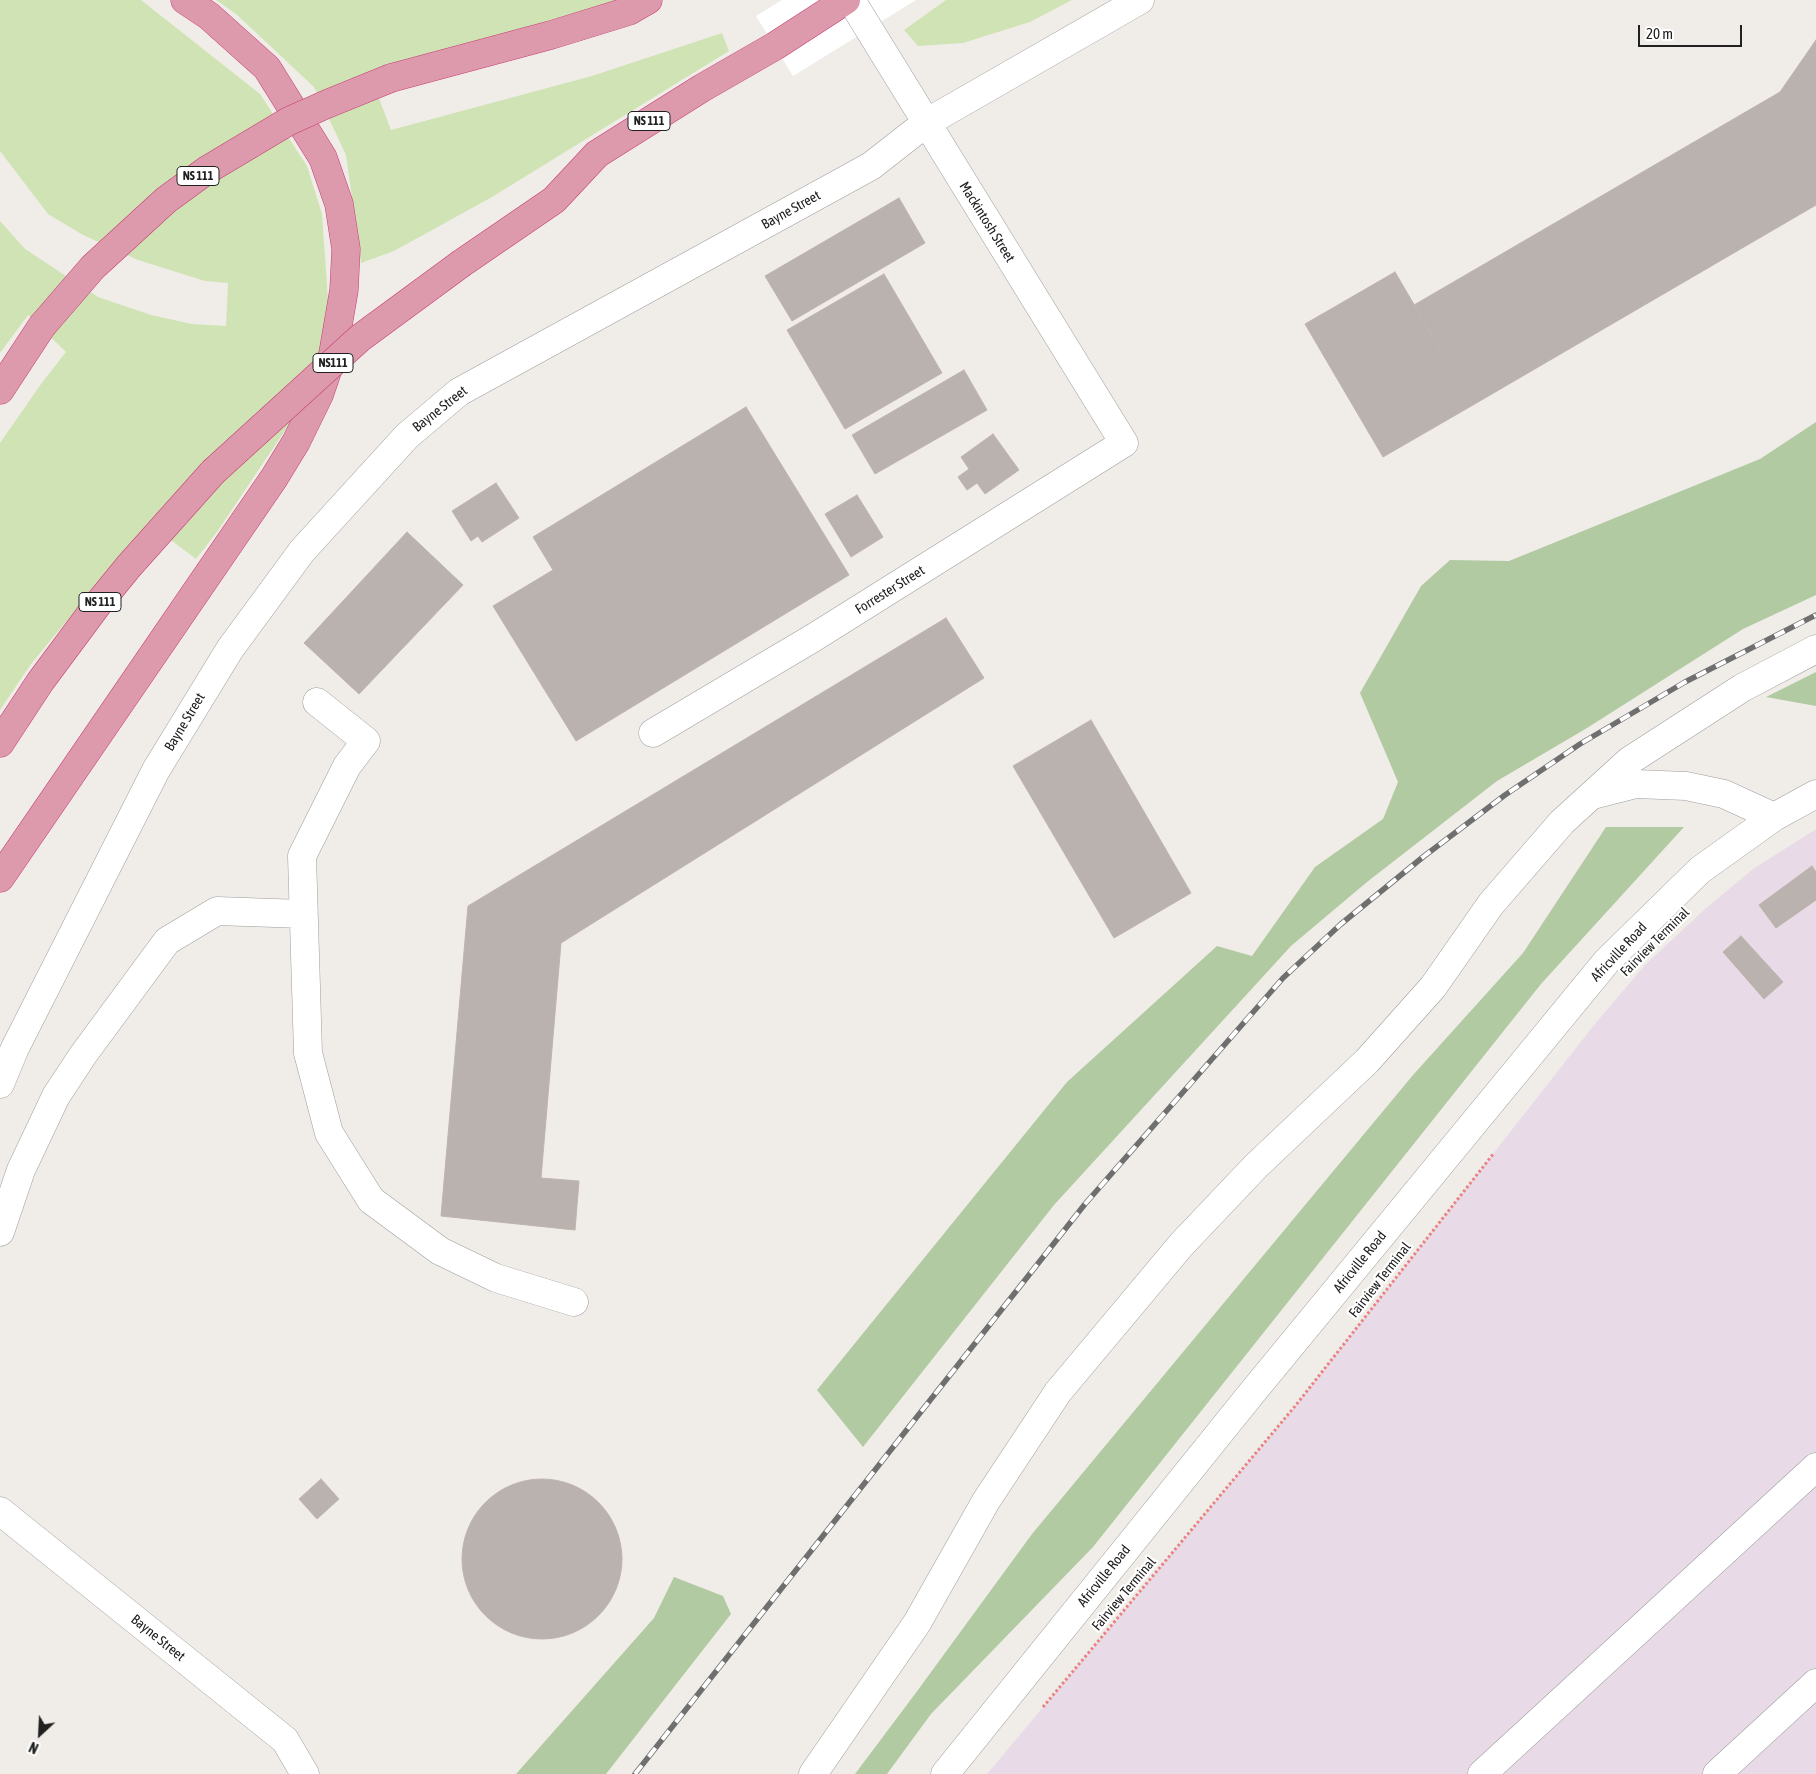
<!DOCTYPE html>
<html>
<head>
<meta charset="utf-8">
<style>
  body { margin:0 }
  #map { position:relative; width:1816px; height:1774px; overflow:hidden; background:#f0ede8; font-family:"Asap Condensed",sans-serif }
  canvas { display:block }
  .north { position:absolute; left:15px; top:1709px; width:50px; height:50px; -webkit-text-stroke:4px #fff; paint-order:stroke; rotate:205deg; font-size:14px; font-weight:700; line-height:20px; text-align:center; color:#212121 }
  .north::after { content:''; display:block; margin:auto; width:18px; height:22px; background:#212121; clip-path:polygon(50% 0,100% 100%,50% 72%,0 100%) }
  .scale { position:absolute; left:1638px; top:25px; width:104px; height:22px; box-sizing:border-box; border:2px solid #212121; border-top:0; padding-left:6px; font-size:15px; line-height:18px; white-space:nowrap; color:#212121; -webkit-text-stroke:4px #fff; paint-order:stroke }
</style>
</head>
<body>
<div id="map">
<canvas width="1816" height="1774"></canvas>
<div class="north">N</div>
<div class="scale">20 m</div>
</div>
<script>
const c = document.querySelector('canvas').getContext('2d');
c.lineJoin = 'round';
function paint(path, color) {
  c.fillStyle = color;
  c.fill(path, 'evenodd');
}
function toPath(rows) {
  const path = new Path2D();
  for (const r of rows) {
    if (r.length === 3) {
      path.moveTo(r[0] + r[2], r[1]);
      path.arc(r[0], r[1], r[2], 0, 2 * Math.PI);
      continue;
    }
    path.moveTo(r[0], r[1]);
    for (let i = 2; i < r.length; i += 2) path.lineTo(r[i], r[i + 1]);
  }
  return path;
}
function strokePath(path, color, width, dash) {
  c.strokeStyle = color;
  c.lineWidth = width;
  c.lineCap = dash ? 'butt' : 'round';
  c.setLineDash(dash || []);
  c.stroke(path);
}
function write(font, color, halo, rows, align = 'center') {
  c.font = font + ' "Asap Condensed",sans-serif';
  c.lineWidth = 4.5;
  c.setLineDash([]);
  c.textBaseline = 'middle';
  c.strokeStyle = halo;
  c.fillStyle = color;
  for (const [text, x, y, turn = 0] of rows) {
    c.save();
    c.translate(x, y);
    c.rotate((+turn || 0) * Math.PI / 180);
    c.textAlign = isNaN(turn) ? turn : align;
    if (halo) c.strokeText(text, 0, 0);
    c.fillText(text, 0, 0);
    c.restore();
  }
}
const industrial = toPath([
  [1816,829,1816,1774,987,1774,1296,1405,1594,1025,1645,965,1705,909,1753,869]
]);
const grass = toPath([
  [0,0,141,0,260,94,307,166,322,214,328,300,319,360,288,426,217,532,196,559,148,523,31,664,0,710,0,443,41,384,66,352,28,315,0,353,0,221,25,249,98,297,151,315,192,324,226,326,228,283,205,281,138,260,83,235,48,214,0,151],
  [216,0,658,0,371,77,391,130,592,76,722,33,729,51,492,197,394,251,361,263,346,155,314,87,236,14],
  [946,0,1072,0,1030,22,963,43,918,46,904,30]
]);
const forest = toPath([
  [1816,422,1816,595,1743,629,1587,728,1497,781,1367,882,1291,946,1054,1205,863,1447,817,1390,1067,1082,1217,946,1252,956,1315,867,1383,819,1398,782,1360,693,1421,586,1450,560,1509,561,1760,459],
  [1816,672,1816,706,1766,697],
  [1606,827,1684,827,1541,984,1093,1547,931,1714,887,1774,855,1774,915,1694,1032,1534,1413,1075,1523,953],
  [674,1577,723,1596,731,1614,606,1774,516,1774,654,1618]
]);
const pier = toPath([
  [782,0,916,0,793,76,756,16]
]);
const building = toPath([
  [1816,40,1816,205,1473,405,1414,305,1780,92,1816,40],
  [899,198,925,243,792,321,765,276,899,198],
  [1395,272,1473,405,1383,457,1305,324,1395,272],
  [884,274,942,373,845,429,787,330,884,274],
  [964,370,987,410,875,474,852,435,964,370],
  [746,407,849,575,576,741,493,606,553,570,533,537,746,407],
  [993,434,1019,470,985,494,977,483,967,490,958,477,969,469,961,457,993,434],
  [496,483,519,518,482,542,478,536,471,541,452,511,496,483],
  [857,495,883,537,851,557,825,514,857,495],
  [407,532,463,585,359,694,304,643,407,532],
  [946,618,984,678,561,943,541,1178,579,1181,575,1230,441,1216,468,906,946,618],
  [1091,720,1191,893,1114,938,1013,766,1091,720],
  [1812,866,1816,872,1816,900,1776,928,1759,905,1812,866],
  [1741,936,1783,982,1764,999,1723,952,1741,936],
  [542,1559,80],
  [321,1479,339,1499,317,1519,299,1499,321,1479]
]);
const path = toPath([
  [1043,1707,1296,1405,1494,1153]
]);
const minor = toPath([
  [317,702,366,741,347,766,302,856,308,1053,329,1133,371,1200,440,1251,496,1278,574,1302],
  [653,733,813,638,1124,443,851,0],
  [1593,795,1636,784,1686,786,1724,794,1774,817],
  [0,1084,15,1048,156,770,230,649,302,551,407,436,459,392,871,166,926,123,1140,0],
  [0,1232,21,1170,56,1096,83,1055,167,941,217,911,303,914],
  [0,1511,285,1740,305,1774],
  [813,1774,917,1623,986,1501,1058,1392,1181,1245,1256,1166,1367,1061,1433,987,1491,904,1562,822,1629,761,1742,688,1816,649],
  [945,1774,1251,1394,1607,961,1700,870,1774,817,1816,794],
  [1482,1774,1816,1467],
  [1717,1774,1816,1683]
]);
const highway = toPath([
  [391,78,551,35,629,11,648,0],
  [462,263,554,200,597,154,702,88,775,46,846,0],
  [0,390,42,326],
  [0,743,40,682,98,604,129,566,213,472],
  [0,878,274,478,296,442,319,395,333,354,344,290,346,249,339,204,323,158,267,68,209,16,185,0]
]);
const rail = toPath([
  [635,1774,1085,1204,1283,978,1341,924,1423,857,1505,795,1580,744,1685,682,1816,615]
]);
const highwayBridge = toPath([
  [42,326,93,267,166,200,207,170,289,121,327,104,391,78],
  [213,472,360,338,462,263]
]);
const shields = [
  [649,121,42],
  [198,176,42],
  [333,363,40],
  [100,602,42]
];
const shieldNames = [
  ["NS 111",649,121],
  ["NS 111",198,176],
  ["NS111",333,363],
  ["NS 111",100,602]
];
const streetNames = [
  ["Bayne Street",791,210,-29],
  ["Mackintosh Street",987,222,58],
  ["Bayne Street",440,409,-38],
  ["Forrester Street",890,590,-32],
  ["Bayne Street",185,722,-59],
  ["Fairview Terminal",1655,942,-45],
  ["Africville Road",1619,952,-47],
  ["Africville Road",1360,1262,-51],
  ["Fairview Terminal",1380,1280,-52],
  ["Africville Road",1104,1576,-51],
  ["Fairview Terminal",1124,1594,-50],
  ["Bayne Street",158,1638,39]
];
paint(industrial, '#e8dbe7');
paint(grass, '#d0e3b5');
paint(forest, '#b1caa2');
paint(pier, '#fff');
paint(building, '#b9b2ae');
strokePath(building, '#c0b3ac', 1);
strokePath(minor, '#9e9e9e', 29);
strokePath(highway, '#c73c77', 29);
strokePath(path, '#ea817f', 3, [2.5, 2.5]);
strokePath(minor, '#fff', 28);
strokePath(highway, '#dd9aac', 28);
strokePath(rail, '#6f6f6f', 5.5);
strokePath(rail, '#fff', 4, [11]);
strokePath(highwayBridge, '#c73c77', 29, []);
strokePath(highwayBridge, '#dd9aac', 28);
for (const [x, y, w] of shields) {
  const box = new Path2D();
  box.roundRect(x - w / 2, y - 9.5, w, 19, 4);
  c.fillStyle = '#fff';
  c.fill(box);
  strokePath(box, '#212121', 1);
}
write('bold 12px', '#212121', null, shieldNames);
write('14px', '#212121', '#fff', streetNames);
</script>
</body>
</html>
